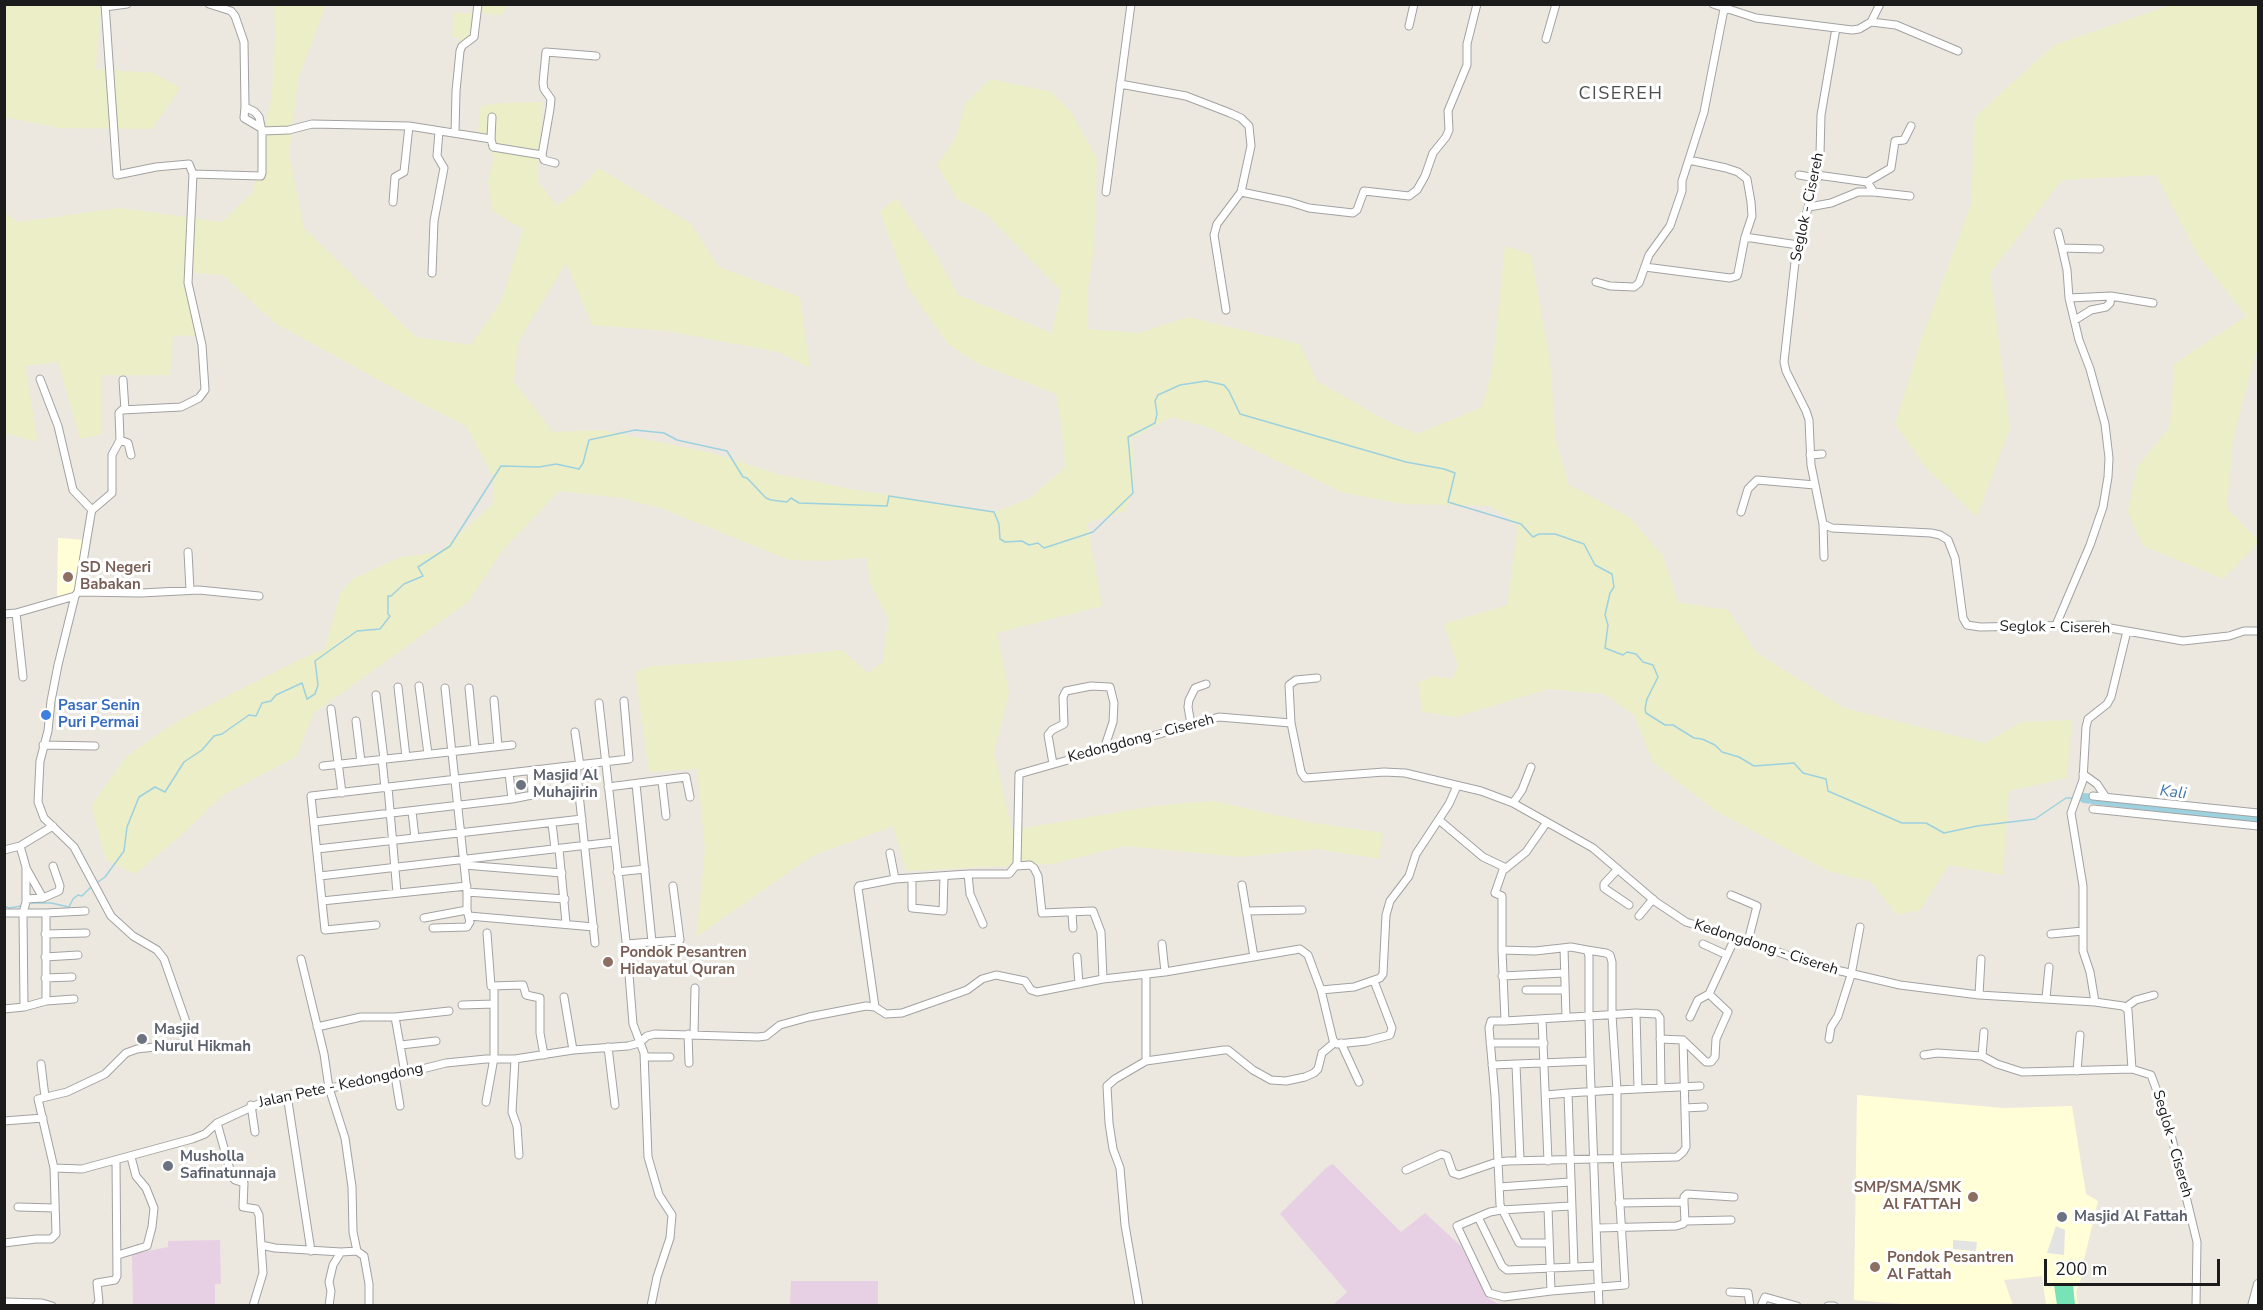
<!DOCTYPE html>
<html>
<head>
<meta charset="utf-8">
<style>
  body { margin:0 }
  #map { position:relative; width:2263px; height:1310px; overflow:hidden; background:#ede8df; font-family:"Nunito Sans",sans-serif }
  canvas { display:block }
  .frame { position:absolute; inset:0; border:6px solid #1b1b1b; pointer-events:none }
  .scale { position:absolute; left:2044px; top:1259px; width:176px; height:27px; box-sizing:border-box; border:3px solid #1b1b1b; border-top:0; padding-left:8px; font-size:18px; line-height:21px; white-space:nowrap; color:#1b1b1b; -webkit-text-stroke:4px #fff; paint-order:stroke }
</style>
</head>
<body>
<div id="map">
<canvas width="2263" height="1310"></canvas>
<div class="frame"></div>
<div class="scale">200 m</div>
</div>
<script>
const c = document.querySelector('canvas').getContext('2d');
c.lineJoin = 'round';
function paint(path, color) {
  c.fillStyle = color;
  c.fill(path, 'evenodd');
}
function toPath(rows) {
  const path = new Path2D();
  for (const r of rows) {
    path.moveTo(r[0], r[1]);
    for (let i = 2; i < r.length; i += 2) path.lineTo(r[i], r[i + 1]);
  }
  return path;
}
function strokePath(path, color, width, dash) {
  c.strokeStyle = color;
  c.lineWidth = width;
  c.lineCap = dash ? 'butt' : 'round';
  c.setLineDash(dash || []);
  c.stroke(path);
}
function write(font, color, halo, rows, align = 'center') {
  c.font = font + ' "Nunito Sans",sans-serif';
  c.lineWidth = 6;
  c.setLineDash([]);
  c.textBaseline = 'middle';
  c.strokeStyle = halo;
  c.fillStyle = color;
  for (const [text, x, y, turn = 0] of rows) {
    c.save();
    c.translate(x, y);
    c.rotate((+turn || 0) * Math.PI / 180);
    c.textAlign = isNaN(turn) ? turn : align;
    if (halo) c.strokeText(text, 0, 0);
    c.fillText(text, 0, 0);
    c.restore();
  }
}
const industrial = toPath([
  [1333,1164,1401,1232,1425,1213,1461,1246,1488,1298,1500,1305,1333,1305,1347,1292,1280,1214,1326,1168],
  [220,1240,221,1284,215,1284,215,1305,133,1305,132,1254,168,1247,168,1241],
  [791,1281,878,1281,878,1305,790,1305]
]);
const education = toPath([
  [58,538,85,540,78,592,57,604],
  [1857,1095,2003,1108,2072,1106,2086,1194,2098,1201,2082,1268,2081,1279,2076,1292,2078,1305,2046,1305,2042,1276,2004,1280,2013,1305,1925,1306,1854,1300]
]);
const farmland = toPath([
  [2174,4,2258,5,2258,351,2256,351,2233,440,2227,508,2258,540,2258,543,2223,579,2143,546,2128,512,2137,467,2170,427,2174,364,2246,316,2197,254,2156,175,2062,180,1990,273,2010,428,1977,517,1926,468,1895,424,1922,337,1971,204,1975,117,2054,45],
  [4,5,101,5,96,69,154,73,180,88,152,129,58,128,5,117],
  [274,5,326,5,298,79,289,155,304,228,416,337,471,345,502,300,523,229,492,211,488,181,494,157,478,131,481,106,499,103,543,102,537,181,557,206,578,190,599,168,691,224,719,267,800,297,810,368,778,352,667,331,592,325,566,263,518,342,514,382,553,432,601,430,712,453,778,474,851,489,995,512,1030,498,1065,467,1061,423,1056,394,977,363,949,345,908,288,880,212,896,198,935,253,958,295,1052,333,1061,291,986,214,957,199,937,165,956,137,965,104,990,79,1051,92,1071,112,1097,159,1094,247,1087,296,1087,329,1139,333,1188,317,1300,344,1317,381,1387,421,1417,434,1482,407,1492,371,1505,246,1531,255,1550,361,1556,442,1569,485,1629,517,1663,556,1678,602,1728,610,1756,652,1844,708,1985,743,2021,722,2072,720,2067,778,2009,791,2003,875,1949,865,1920,910,1897,915,1871,882,1828,871,1716,811,1653,762,1634,715,1604,694,1549,689,1456,717,1422,712,1418,682,1434,676,1452,679,1458,667,1444,624,1507,605,1518,525,1490,506,1401,504,1341,492,1210,428,1172,417,1132,438,1134,487,1125,511,1087,523,1102,606,997,633,1009,692,994,753,1012,830,1154,806,1213,801,1308,822,1383,833,1379,859,1318,849,1242,857,1124,846,1052,864,906,871,893,826,812,856,696,937,705,850,697,769,649,772,635,672,651,666,732,661,842,650,867,673,883,662,888,618,870,584,867,558,822,561,789,560,663,509,621,498,559,491,503,550,468,602,314,713,296,757,223,795,179,837,135,874,106,860,91,806,126,757,174,723,305,657,325,649,340,593,354,578,398,558,439,552,494,503,494,479,466,426,417,401,275,323,223,275,188,273,200,335,173,336,170,375,101,375,102,434,80,439,58,362,25,366,38,442,5,433,4,213,18,222,121,208,222,222,253,192,272,94,275,35],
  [482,5,482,4,507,5,503,14,496,15,481,13],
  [454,13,475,13,474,33,464,44,458,44,460,38,452,37]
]);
const pitch = toPath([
  [2073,1284,2075,1305,2057,1305,2054,1285]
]);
const parking = toPath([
  [2056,1226,2065,1230,2064,1255,2047,1253],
  [1953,1240,1977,1242,1976,1251,1953,1249]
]);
const stream = toPath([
  [2079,798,2084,798],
  [95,884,105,877,124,851,127,827,139,797,155,787,165,792,184,762,202,750,214,736,222,734,249,715,256,716,262,703,271,701,276,695,302,683,307,699,315,694,318,685,315,661,357,631,380,629,390,616,388,614,388,596,391,596,404,584,423,576,418,567,450,546,501,466,539,467,556,464,579,469,583,463,589,440,635,430,664,433,677,440,727,451,743,477,747,478,766,498,771,500,787,502,791,498,799,503,887,506,889,496,994,512,999,524,1000,539,1005,542,1022,541,1029,545,1038,543,1044,548,1093,532,1133,493,1128,437,1155,423,1157,414,1155,401,1158,395,1180,385,1206,381,1224,385,1229,391,1240,414,1406,462,1444,469,1455,473,1448,502,1521,524,1533,537,1539,534,1555,534,1584,544,1595,565,1612,574,1614,587,1610,593,1605,615,1608,625,1605,648,1623,655,1627,652,1636,654,1643,662,1653,665,1658,677,1647,699,1645,709,1646,713,1665,725,1673,725,1694,738,1702,739,1715,745,1722,752,1739,757,1754,766,1794,763,1803,773,1826,779,1828,791,1835,794,1902,823,1926,823,1944,833,1977,826,2035,819,2066,798,2074,798],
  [28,903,51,903,69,907,73,899,78,895,82,896,91,887],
  [4,906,9,908,21,906]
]);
const river = toPath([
  [2084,798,2258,818]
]);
const minor = toPath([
  [209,4,231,11,235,16,244,42,245,107,255,112,259,117,262,131],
  [1713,4,1756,18,1852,30,1859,29,1871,22,1880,4],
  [105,7,127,4],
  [1871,22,1896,25,1958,51],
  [1409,26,1414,4],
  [1836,28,1821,115,1820,154,1816,178,1796,253,1784,362,1786,371,1806,411,1809,420,1811,465,1823,524,1832,528,1931,533,1940,535,1948,540,1955,558,1963,618,1967,625,1980,627,2093,625,2127,631,2111,697,2107,704,2088,719,2086,727,2083,780,2071,813,2083,886,2083,951,2090,972,2095,1002,2123,1006,2128,1010,2132,1069,2151,1075,2167,1118,2197,1242,2196,1306],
  [1546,39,1556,4],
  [1120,84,1186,96,1230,113,1241,118,1249,126,1251,146,1241,192,1217,224,1214,235,1226,310],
  [245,107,244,118,261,128],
  [492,117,491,139,493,147,542,155,544,160,555,163],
  [455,133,456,91,460,51,462,46,474,37,478,4],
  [542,155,550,109,551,99,544,89,543,83,546,52,596,56],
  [193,174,261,176,262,173,262,131,289,130,312,124,409,126,491,139],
  [1799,175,1816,178],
  [1817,175,1867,182],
  [1106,192,1131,4],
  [1241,192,1290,202,1309,208,1353,213,1357,210,1364,191,1409,196,1417,190,1425,176,1433,153,1446,137,1449,130,1448,111,1467,65,1467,44,1477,4],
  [1874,192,1867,182,1891,168,1895,141,1904,140,1911,126],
  [393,202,395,177,404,172,409,126],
  [1809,207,1831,203,1858,192,1874,192,1910,196],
  [2058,232,2062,248],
  [1745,237,1798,245],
  [1645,267,1730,278,1737,276,1738,273,1745,237,1752,216,1751,202,1747,179,1738,172,1726,168,1689,160],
  [432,273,434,221,444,168,437,156,439,131],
  [1596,282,1610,286,1634,287,1639,283,1649,255,1670,226,1682,191,1682,181,1704,112,1725,4],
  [2069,298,2111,296,2153,303],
  [2075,320,2091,310,2106,307,2110,303,2111,296],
  [40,379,58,426,73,490,92,510],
  [123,380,125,410],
  [120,440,128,443,131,455],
  [1810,455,1822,454],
  [1741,512,1748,489,1757,480,1815,485],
  [1823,524,1824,557],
  [188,552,190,590],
  [78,592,141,593,199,590,259,596],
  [16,613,23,677],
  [4,614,16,613,75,596],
  [2056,625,2090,545,2103,507,2108,477,2109,458,2105,424,2090,369,2079,340,2069,298,2067,270,2062,248,2100,249],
  [2127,631,2183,641,2229,636,2244,631,2258,631],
  [419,686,428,754],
  [398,687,406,757],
  [469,688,475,749],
  [376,695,384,759],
  [494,700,498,746],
  [599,703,627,950,633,1024,644,1053,648,1157,659,1195,672,1215,670,1238,657,1277,651,1306],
  [331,709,342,793],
  [356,721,361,762],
  [1291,723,1289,685,1296,680,1317,678],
  [1191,724,1188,707,1189,700,1195,688,1206,684],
  [575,732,580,766],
  [43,745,95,746],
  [382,759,385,788],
  [1053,764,1048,735,1052,730,1064,724,1063,697,1066,691,1091,686,1110,687,1114,703,1113,722,1104,749],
  [323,766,512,745],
  [576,766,595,943],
  [2083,774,2097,784,2105,796],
  [662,781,666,816],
  [636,784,652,942,680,940,673,886],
  [388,787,397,893],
  [608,787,686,777,690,797],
  [2093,796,2258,813],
  [512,799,532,795,531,771],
  [1513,803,1522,790,1531,767],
  [2093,809,2258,826],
  [412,811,415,838],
  [1439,820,1483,857,1504,867,1495,893,1502,896,1502,950],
  [314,822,512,799,509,773],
  [552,823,555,849],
  [20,846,26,867,26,902,23,913,24,1007],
  [317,849,582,819],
  [559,849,566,923],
  [4,850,20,846,53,826],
  [890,853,895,879],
  [464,865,562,873],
  [1016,866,1030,865,1034,868,1038,876,1042,913,1093,911,1101,932,1103,979],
  [26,868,43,898],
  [1505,869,1526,852,1547,822],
  [1618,869,1604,884,1604,888,1629,905],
  [617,872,645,869],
  [968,874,970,894,983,924],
  [320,876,614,842],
  [912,878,912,908,943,911,944,876],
  [1242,885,1254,957],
  [467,892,565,899],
  [1731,895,1757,906,1748,941],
  [26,899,43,898,59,891,60,886,53,866],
  [322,901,467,886],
  [1246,911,1302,910],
  [4,913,46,913,46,1001,24,1007,4,1009],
  [46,913,85,911],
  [1072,913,1073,928],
  [469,916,594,927],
  [1639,916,1653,899],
  [424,918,467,910],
  [376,925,325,930,311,796,629,759,624,701],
  [433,928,467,927,470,922,467,910,467,892,445,688],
  [487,933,491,986,523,985,526,995,540,998,540,1033,544,1055],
  [45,934,86,933],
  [2051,934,2083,931],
  [626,944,652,942],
  [1162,944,1165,972],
  [1703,944,1727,955],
  [1564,948,1566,1017],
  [1587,950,1606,953,1610,955,1612,962,1612,1015,1617,1090,1700,1086],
  [45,957,78,955],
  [1077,957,1079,984],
  [301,959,324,1054,329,1088,345,1138,352,1187,353,1232,357,1251,364,1256,369,1284,369,1306],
  [1502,976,1564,973],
  [45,978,72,977],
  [1321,990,1354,987,1380,978,1383,974,1386,915,1390,901,1409,876,1416,854,1449,804,1457,786],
  [1526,990,1564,990],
  [1979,995,1981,959],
  [564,997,573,1050],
  [2046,998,2049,967],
  [46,1001,74,999],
  [462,1005,494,1004],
  [875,1007,886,1014,902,1013,967,990,982,979,996,975,1025,981,1031,990,1037,992,1103,979,1165,972,1300,949,1308,955,1321,990,1333,1040,1337,1044,1367,1041,1390,1035,1392,1028,1374,981],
  [2126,1007,2136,1000,2154,995],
  [1636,1013,1638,1089],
  [395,1017,449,1011],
  [1690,1017,1698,1000,1709,994],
  [1542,1019,1548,1161],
  [1505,1021,1491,1021,1489,1028,1495,1096,1500,1205,1519,1243,1549,1243],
  [317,1027,361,1017,395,1017,405,1073],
  [688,1034,689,1063],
  [694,1034,695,988],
  [1660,1039,1683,1040,1706,1062,1711,1062,1715,1057,1716,1039,1728,1012,1709,994,1735,938],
  [1829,1039,1831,1027,1838,1016,1851,975,1860,927],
  [1341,1043,1359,1082],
  [1490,1043,1544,1043],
  [401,1045,436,1041],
  [608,1047,615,1105],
  [1924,1055,1937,1053,1982,1056,1997,1064,2022,1072,2132,1069],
  [1982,1056,1984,1032],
  [645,1057,670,1057],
  [515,1059,512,1112,517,1126,519,1155],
  [1146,1061,1146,975],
  [41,1064,45,1097],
  [1492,1065,1590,1061],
  [1516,1065,1520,1160],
  [2077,1071,2080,1035],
  [395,1076,400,1106],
  [287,1095,311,1251],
  [1546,1095,1568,1093],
  [486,1102,494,1058,494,986],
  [251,1105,255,1132],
  [1685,1108,1704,1107],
  [4,1121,43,1118],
  [217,1123,232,1177,235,1180,244,1183,243,1207,256,1209,259,1215,263,1273,253,1306],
  [54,1168,82,1169,192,1139,205,1134,217,1123,265,1101,287,1095,378,1080,446,1063,486,1059,515,1059,573,1050,628,1046,639,1043,647,1036,655,1034,758,1037,766,1036,780,1025,809,1017,866,1006,875,1007,858,888,859,886,895,879,968,874,1009,874,1017,864,1019,774,1219,717,1291,723,1301,772,1305,778,1384,772,1405,773,1481,791,1513,803,1593,848,1656,902,1686,922,1748,941,1811,964,1900,985,1979,995,2095,1002],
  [1406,1170,1441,1154,1447,1156,1453,1173,1459,1175,1497,1162,1508,1161,1677,1157,1683,1152,1686,1147,1683,1040],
  [1499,1187,1570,1182],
  [1684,1202,1684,1197,1687,1194,1734,1197],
  [1619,1203,1684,1202,1685,1221,1731,1220],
  [18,1207,55,1208],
  [1548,1208,1551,1291,1625,1285,1617,1157,1617,1090,1568,1093,1574,1266],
  [1478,1217,1502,1266,1507,1270,1597,1266],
  [1597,1228,1676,1226,1683,1224,1685,1221],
  [4,1243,36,1239,51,1239,56,1234,54,1168,38,1099,67,1092,105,1074,126,1053,137,1049,189,1043,186,1022,164,959,157,950,133,936,111,916,74,847,44,818,38,802,40,761,48,731,51,701,58,665,75,596,78,592,91,514,92,510,112,493,112,455,120,440,119,413,122,410,181,407,199,398,205,390,202,345,188,283,193,174,189,164,156,167,117,175,105,4],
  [261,1245,275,1248,341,1252],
  [118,1255,147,1246,152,1227,154,1208,146,1188,136,1176,131,1157],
  [1551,1291,1504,1297,1489,1293,1457,1226,1490,1212,1501,1210,1571,1206],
  [1730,1292,1748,1293,1750,1306],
  [4,1302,42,1303,52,1306],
  [96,1306,99,1302,97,1283,115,1280,117,1276,116,1160],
  [329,1306,331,1291,329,1282,333,1265,341,1252,357,1251],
  [1139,1306,1125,1225,1120,1168,1113,1149,1109,1123,1107,1086,1115,1079,1146,1061,1224,1050,1228,1050,1253,1070,1271,1080,1286,1081,1305,1077,1314,1073,1318,1069,1322,1053,1334,1043],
  [1599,1306,1590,1061,1589,1016,1589,956,1587,950,1571,947,1535,951,1502,950,1505,1021,1589,1016,1636,1013,1657,1014,1660,1018,1661,1088],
  [1761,1306,1765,1297,1797,1306],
  [1828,1306,1834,1306]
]);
const tertiary = toPath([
  [2252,1306,2258,1284]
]);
const markers = [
  [68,577,6,"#8d6e63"],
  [46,715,6,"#3f7fe0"],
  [521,785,6,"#6b7280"],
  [608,962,6,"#8d6e63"],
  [142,1039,6,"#6b7280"],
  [168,1166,6,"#6b7280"],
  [1973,1197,6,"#8d6e63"],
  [2062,1217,6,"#6b7280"],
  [1875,1267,6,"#8d6e63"]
];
const streetNames = [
  ["Seglok - Cisereh",1808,207,-78],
  ["Seglok - Cisereh",2055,628,1],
  ["Kedongdong - Cisereh",1141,739,-15],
  ["Kedongdong - Cisereh",1766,948,18],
  ["Jalan Pete - Kedongdong",341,1086,-12],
  ["Seglok - Cisereh",2172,1144,74]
];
const educationNames = [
  ["SD Negeri",80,568],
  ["Babakan",80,585],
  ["Pondok Pesantren",620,953],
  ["Hidayatul Quran",620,970],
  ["SMP/SMA/SMK",1961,1188,"right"],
  ["Al FATTAH",1961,1205,"right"],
  ["Pondok Pesantren",1887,1258],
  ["Al Fattah",1887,1275]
];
const shopNames = [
  ["Pasar Senin",58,706],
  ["Puri Permai",58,723]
];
const worshipNames = [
  ["Masjid Al",533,776],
  ["Muhajirin",533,793],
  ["Masjid",154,1030],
  ["Nurul Hikmah",154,1047],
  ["Musholla",180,1157],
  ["Safinatunnaja",180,1174],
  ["Masjid Al Fattah",2074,1217]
];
const waterNames = [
  ["Kali",2173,793,7]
];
const quarterNames = [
  ["CISEREH",1621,95]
];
paint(industrial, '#e7d0e3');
paint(education, '#fffed6');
paint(farmland, '#eceec8');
paint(pitch, '#77e3b7');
paint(parking, '#e3e3e3');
strokePath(stream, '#9cd1df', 1.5);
strokePath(river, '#9cd1df', 10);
strokePath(minor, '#a2a2a2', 9);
strokePath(tertiary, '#a2a2a2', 10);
strokePath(minor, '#fff', 7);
strokePath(tertiary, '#fff', 8);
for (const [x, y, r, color] of markers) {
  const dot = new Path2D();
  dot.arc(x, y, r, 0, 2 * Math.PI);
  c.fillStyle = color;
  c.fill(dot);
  strokePath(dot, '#fff', 2);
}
write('15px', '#1b1b1b', '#fff', streetNames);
write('bold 15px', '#785e54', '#fff', educationNames, 'left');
write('bold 15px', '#366cbe', '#fff', shopNames, 'left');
write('bold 15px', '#5b616d', '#fff', worshipNames, 'left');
write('italic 16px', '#427aaf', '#fff', waterNames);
c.letterSpacing = '1.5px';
write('18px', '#4e4e4e', '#fff', quarterNames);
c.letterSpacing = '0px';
</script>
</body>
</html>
